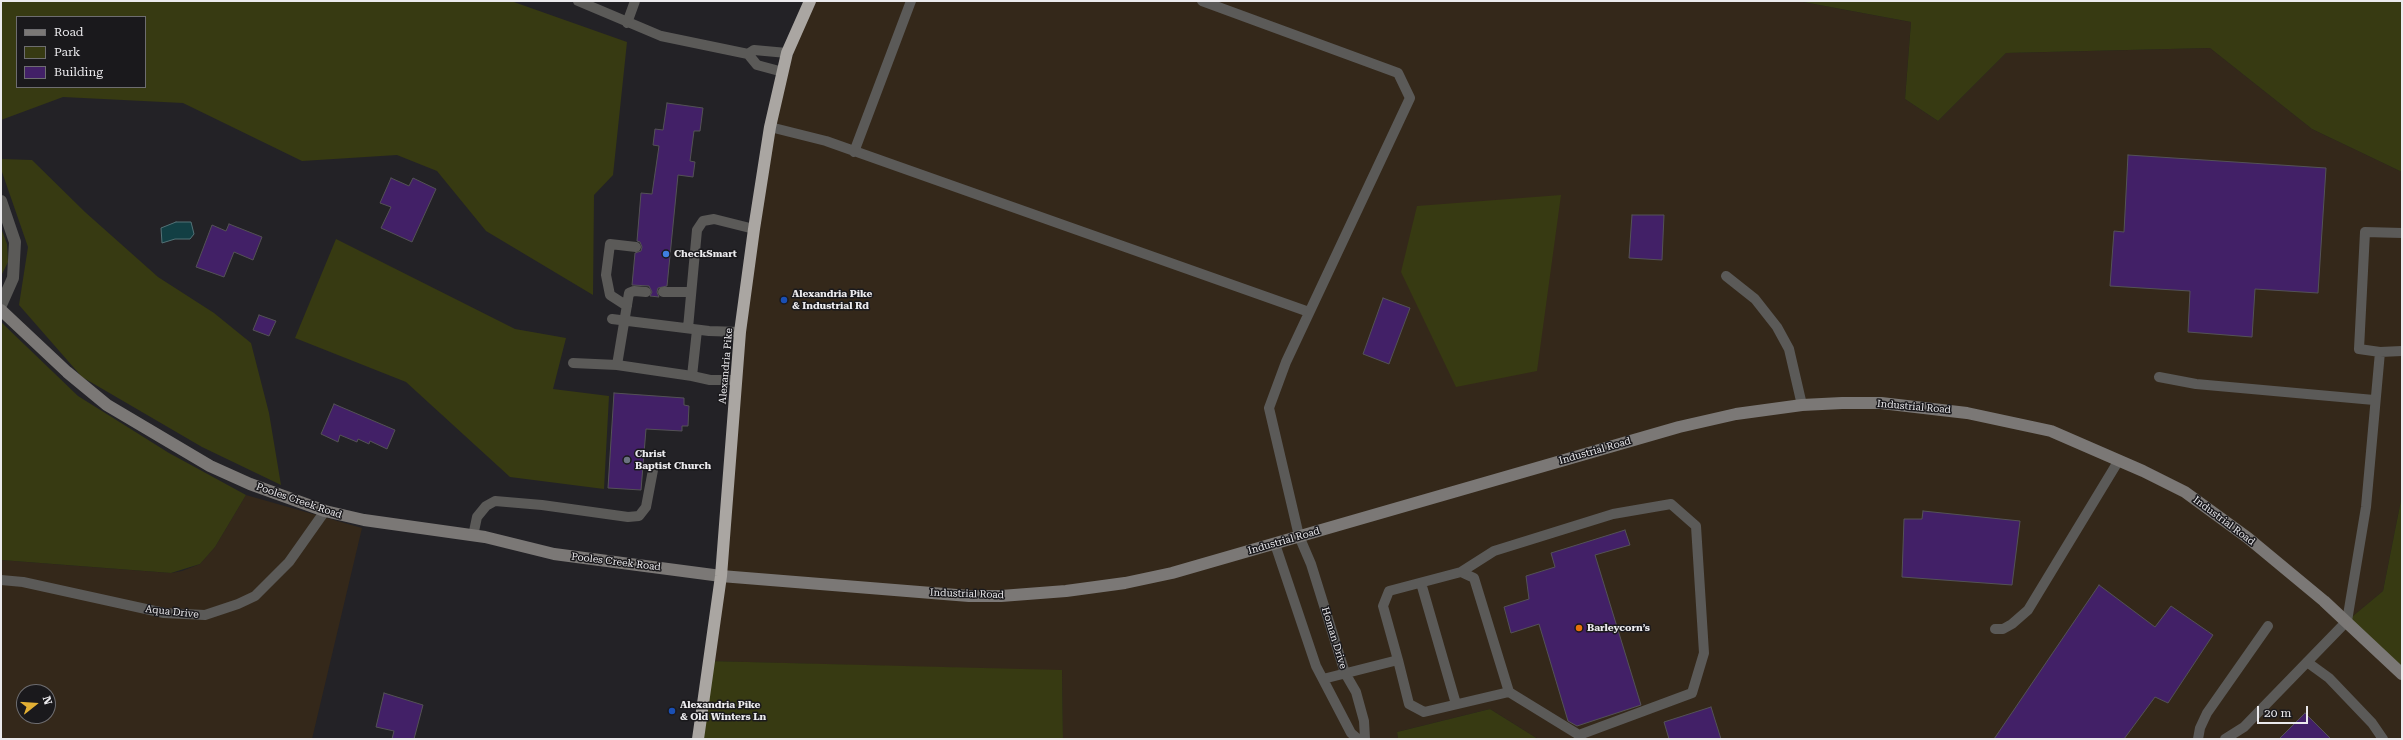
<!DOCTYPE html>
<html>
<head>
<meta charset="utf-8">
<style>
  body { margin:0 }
  #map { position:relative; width:2403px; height:740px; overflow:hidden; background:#232226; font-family:"Roboto Serif",serif }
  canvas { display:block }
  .frame { position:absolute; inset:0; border:2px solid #ebeaed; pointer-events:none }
  .legend { position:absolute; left:16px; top:16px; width:130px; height:72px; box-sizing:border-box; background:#1a191c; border:1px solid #6e6d70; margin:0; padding:5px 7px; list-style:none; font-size:12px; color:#ebeaed }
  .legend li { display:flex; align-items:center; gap:8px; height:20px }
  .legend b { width:20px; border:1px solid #6e6d70 }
  .north { position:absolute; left:16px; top:684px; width:40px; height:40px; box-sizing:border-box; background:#1a191c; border:1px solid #6e6d70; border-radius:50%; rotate:73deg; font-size:11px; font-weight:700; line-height:16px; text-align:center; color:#ebeaed }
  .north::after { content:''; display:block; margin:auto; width:14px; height:18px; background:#e2af34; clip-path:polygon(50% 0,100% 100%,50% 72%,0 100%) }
  .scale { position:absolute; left:2257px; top:706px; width:51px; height:18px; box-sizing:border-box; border:2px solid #ebeaed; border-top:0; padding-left:5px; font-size:12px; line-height:14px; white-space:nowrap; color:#ebeaed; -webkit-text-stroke:3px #1a191c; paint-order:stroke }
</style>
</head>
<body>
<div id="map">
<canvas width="2403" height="740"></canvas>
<div class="frame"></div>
<ul class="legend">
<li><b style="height:5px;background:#7b7876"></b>Road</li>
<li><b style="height:11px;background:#373a12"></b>Park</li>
<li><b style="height:11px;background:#422067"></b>Building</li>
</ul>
<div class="north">N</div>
<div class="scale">20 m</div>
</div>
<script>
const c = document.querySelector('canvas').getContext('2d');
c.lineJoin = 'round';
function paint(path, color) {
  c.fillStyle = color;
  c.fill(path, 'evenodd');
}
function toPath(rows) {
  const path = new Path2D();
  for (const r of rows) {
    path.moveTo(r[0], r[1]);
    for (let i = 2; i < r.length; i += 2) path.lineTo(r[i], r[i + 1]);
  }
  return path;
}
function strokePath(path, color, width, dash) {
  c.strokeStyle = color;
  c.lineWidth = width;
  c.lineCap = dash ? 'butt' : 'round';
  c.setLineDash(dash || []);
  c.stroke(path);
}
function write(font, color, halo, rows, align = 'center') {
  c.font = font + ' "Roboto Serif",serif';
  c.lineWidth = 3;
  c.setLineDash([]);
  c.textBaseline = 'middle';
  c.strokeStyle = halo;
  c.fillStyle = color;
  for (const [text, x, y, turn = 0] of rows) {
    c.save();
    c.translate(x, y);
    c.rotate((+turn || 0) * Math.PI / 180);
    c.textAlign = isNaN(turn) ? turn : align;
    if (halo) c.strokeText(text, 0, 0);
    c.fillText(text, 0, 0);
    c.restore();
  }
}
const industrial = toPath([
  [810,1,1798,1,1911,22,1905,99,1938,121,2006,53,2210,48,2312,129,2402,172,2402,495,2383,591,2347,621,2402,674,2402,739,1538,739,1490,709,1397,732,1398,739,1063,739,1062,671,709,661,740,332,770,127],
  [246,495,362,528,312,739,1,739,1,560,171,573,182,571,200,564,215,547],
  [24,692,48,692,48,716,24,716]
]);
const green = toPath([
  [1,1,511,1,627,42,613,175,594,195,593,295,486,231,437,171,397,155,302,161,183,103,63,97,1,120],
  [17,17,145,17,145,87,17,87],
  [1798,1,2402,1,2402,172,2312,129,2210,48,2006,53,1938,121,1905,99,1911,22],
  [1,159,32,160,85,212,158,277,214,313,251,343,269,413,281,485,202,447,82,377,19,305,28,247,1,169],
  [1561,195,1537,371,1456,387,1401,272,1417,206],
  [1,228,7,244,8,262,1,276],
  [336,239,515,329,566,338,553,389,609,396,604,489,510,477,406,382,295,338],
  [1,322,78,396,169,453,246,495,215,547,200,564,171,573,1,560],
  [2402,495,2402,674,2347,621,2383,591],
  [709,661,1062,670,1063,739,698,739],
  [1490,709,1538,739,1398,739,1397,732]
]);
const water = toPath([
  [176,222,191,222,194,234,190,239,175,239,162,243,161,228,176,222]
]);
const building = toPath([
  [667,103,703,108,700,131,694,131,690,161,695,162,693,177,678,175,667,286,658,288,657,292,659,297,650,296,652,292,649,286,632,285,635,253,641,251,642,247,640,242,637,241,641,193,652,194,659,146,653,145,655,129,663,130,667,103],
  [2128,155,2326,168,2318,293,2255,289,2252,337,2188,332,2190,291,2110,286,2114,231,2124,232,2128,155],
  [391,178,409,186,413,178,436,189,412,242,381,228,391,207,380,203,391,178],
  [1632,215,1664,215,1662,260,1629,258,1632,215],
  [229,224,262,237,253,260,234,252,224,277,196,267,212,225,226,231,229,224],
  [1383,298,1410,308,1389,364,1363,354,1383,298],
  [259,315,276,321,269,336,253,330,259,315],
  [614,393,684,398,684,405,689,406,688,426,682,426,682,431,646,429,641,490,608,488,614,393],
  [334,404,395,430,387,449,370,441,369,444,358,439,357,442,340,435,338,442,321,434,334,404],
  [1923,511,2020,521,2012,585,1902,577,1904,519,1922,519,1923,511],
  [1625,530,1630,545,1595,555,1641,705,1577,726,1568,721,1539,624,1511,633,1504,607,1529,599,1526,576,1555,567,1551,553,1625,530],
  [2099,585,2155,627,2171,606,2213,635,2168,703,2155,697,2124,739,1994,739,2099,585],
  [384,693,423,705,414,739,392,739,394,731,376,727,384,693],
  [1711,707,1721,739,1669,739,1664,722,1711,707],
  [2305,713,2331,739,2279,739,2305,713]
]);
const lane = toPath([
  [578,1,661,36,748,54],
  [1202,1,1398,73,1410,98,1286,362,1269,408,1299,536,1311,564,1345,673,1356,692,1364,721,1365,739],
  [627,23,635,1],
  [783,72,757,65,748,54,754,50,787,53],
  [770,127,826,141,1309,312],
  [854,152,911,1],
  [2402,233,2365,232,2359,349,2380,352,2402,351],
  [1726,276,1755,299,1777,327,1789,349,1802,405],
  [663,292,691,292],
  [627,306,610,295,606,275,610,244,636,247],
  [612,319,709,331,740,332],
  [688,328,697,230,703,221,714,219,754,229],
  [573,363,617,365,692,376,697,330],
  [617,365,629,293,634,291,646,292],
  [692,376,710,380,737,380],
  [2159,377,2196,384,2374,400],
  [473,536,477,517,486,506,495,501,542,505,628,517,639,516,646,507,653,470],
  [1275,544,1316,666,1351,733,1358,739],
  [1,580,23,582,164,613,205,615,238,604,255,596,289,562,325,511],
  [1421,583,1456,704],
  [1995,629,2003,629,2012,624,2028,610,2119,460],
  [1398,660,1409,704,1424,712,1509,692],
  [2307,662,2329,678,2372,723,2383,739],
  [1323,679,1398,660,1383,606,1389,591,1461,572,1474,578,1509,692,1579,735,1692,693,1704,653,1696,526,1671,504,1613,514,1494,551,1461,572],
  [2198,739,2200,728,2207,713,2268,626],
  [2225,739,2244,727,2347,621,2366,507,2380,352]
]);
const street = toPath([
  [1,201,15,242,13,278,1,305]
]);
const secondary = toPath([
  [1,310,67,372,107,405,210,466,250,484,325,511,364,520,485,537,554,554,721,576,969,596,1001,596,1066,591,1125,583,1172,573,1679,427,1736,414,1802,405,1842,403,1881,403,1967,413,2051,431,2143,471,2185,492,2248,538,2324,601,2402,674]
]);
const highway = toPath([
  [698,739,721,576,740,332,754,229,770,127,787,53,810,1]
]);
const markers = [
  [666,254,4,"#3f7fe0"],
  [784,300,4,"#1a4fb4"],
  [627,460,4,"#6b7280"],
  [1579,628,4,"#e8710a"],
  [672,711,4,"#1a4fb4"]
];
const poiNames = [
  ["CheckSmart",674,254],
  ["Alexandria Pike",792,294],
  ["& Industrial Rd",792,306],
  ["Christ",635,454],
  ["Baptist Church",635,466],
  ["Barleycorn’s",1587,628],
  ["Alexandria Pike",680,705],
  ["& Old Winters Ln",680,717]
];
const streetNames = [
  ["Alexandria Pike",726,366,-85],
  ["Industrial Road",1914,407,5],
  ["Industrial Road",1595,451,-16],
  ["Pooles Creek Road",299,501,19],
  ["Industrial Road",2224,521,37],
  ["Industrial Road",1284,541,-16],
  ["Pooles Creek Road",616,562,7],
  ["Industrial Road",967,594,2],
  ["Aqua Drive",172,612,6],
  ["Homan Drive",1334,638,73]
];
paint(industrial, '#34281a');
paint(green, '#373a12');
paint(water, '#123f44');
strokePath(water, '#537277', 1);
paint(building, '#422067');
strokePath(building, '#545256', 1);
strokePath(lane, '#5b5a58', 10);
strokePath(street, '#5b5a58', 12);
strokePath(secondary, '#7b7876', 12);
strokePath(highway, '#aaa6a2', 12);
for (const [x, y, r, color] of markers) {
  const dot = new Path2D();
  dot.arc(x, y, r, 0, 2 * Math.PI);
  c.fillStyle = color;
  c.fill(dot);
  strokePath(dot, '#1a191c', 1.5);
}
write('bold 10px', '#ebeaed', '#1a191c', poiNames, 'left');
write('10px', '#ebeaed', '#1a191c', streetNames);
</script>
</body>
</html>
